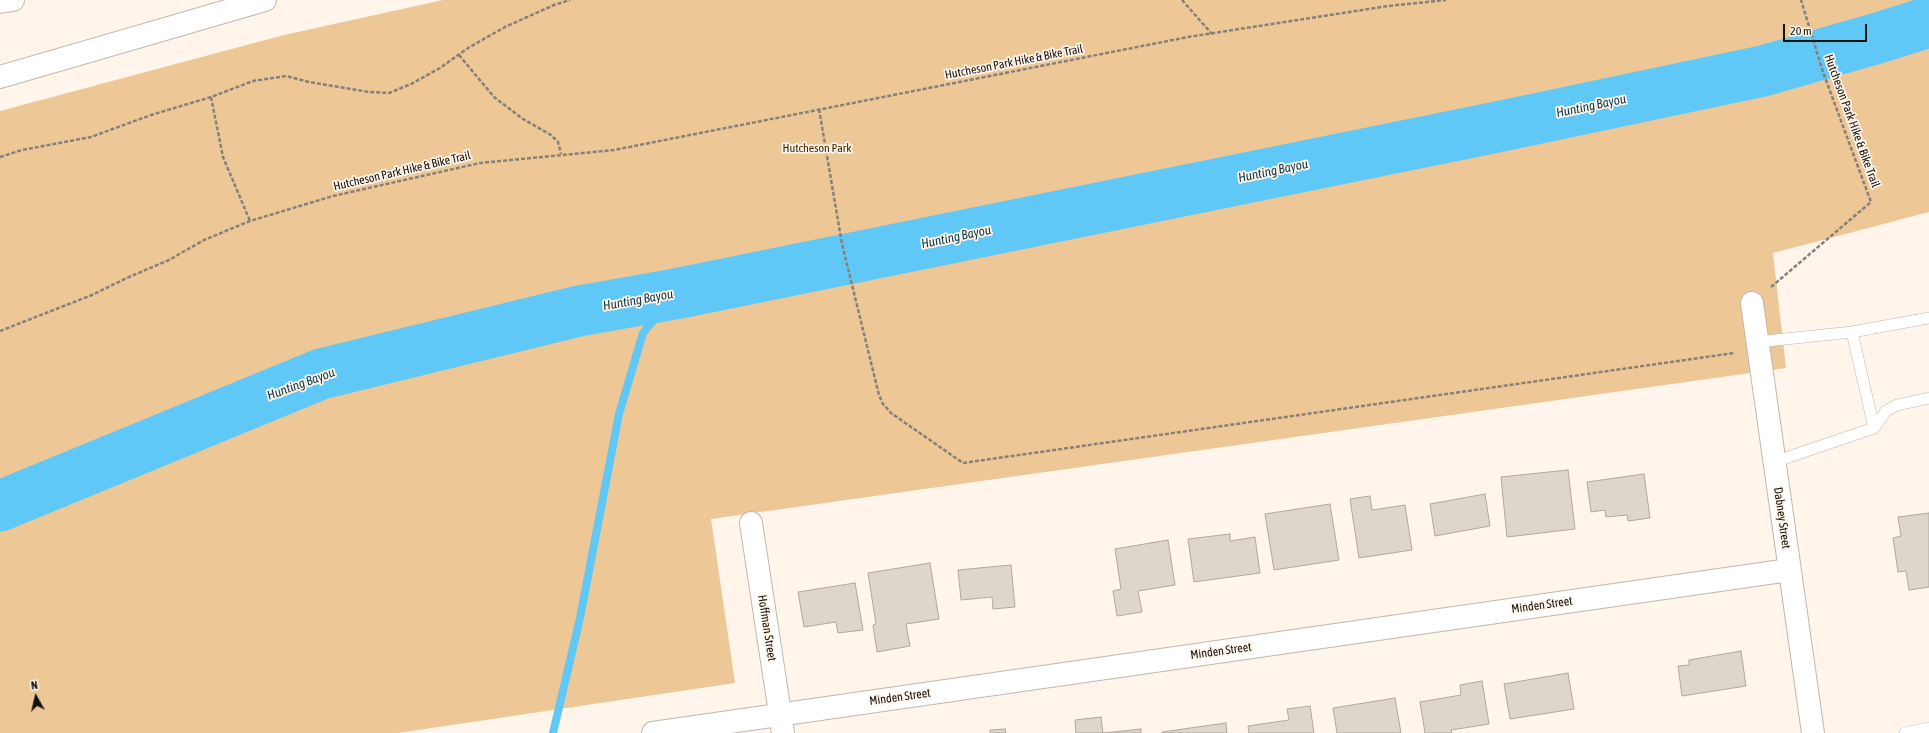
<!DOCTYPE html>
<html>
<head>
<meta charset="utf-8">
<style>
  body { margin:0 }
  #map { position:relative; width:1929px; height:733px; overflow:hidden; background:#fff5eb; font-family:"Asap Condensed",sans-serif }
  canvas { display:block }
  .north { position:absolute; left:16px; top:677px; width:40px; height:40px; -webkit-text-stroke:3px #fff5eb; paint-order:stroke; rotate:352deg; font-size:11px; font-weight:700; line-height:16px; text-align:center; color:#15120e }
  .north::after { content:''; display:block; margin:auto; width:14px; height:18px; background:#15120e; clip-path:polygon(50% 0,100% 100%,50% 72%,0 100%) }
  .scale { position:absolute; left:1783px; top:24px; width:84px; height:18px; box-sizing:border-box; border:2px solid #15120e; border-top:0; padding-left:5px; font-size:12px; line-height:14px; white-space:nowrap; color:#15120e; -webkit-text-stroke:3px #fff5eb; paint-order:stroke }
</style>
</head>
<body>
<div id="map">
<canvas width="1929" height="733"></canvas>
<div class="north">N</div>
<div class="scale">20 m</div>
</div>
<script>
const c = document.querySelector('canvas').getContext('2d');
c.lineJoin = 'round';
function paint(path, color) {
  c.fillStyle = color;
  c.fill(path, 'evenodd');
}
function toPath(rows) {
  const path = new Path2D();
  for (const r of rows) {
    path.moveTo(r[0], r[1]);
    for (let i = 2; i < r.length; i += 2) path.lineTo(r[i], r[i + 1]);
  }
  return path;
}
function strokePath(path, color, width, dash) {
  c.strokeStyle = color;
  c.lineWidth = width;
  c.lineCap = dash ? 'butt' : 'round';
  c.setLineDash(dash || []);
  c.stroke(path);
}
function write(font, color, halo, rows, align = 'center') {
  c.font = font + ' "Asap Condensed",sans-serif';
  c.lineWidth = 3.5;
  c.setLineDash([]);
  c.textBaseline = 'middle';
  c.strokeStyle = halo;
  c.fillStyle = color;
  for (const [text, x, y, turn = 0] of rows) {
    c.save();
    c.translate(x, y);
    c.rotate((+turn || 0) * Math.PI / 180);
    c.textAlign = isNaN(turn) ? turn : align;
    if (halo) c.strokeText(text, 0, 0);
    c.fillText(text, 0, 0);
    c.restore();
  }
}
const green = toPath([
  [443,0,1929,0,1929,212,1773,253,1786,368,711,519,735,683,398,733,0,733,0,111,284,35]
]);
const stream = toPath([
  [553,733,580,618,619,414,643,333,675,294]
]);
const river = toPath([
  [0,506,321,374,579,311,675,294,1502,126,1763,71,1878,38,1929,22]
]);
const building = toPath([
  [1568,470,1575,529,1507,537,1501,477,1568,470],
  [1644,474,1650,518,1628,521,1627,515,1606,517,1605,510,1591,512,1587,482,1644,474],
  [1485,494,1490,526,1435,536,1430,504,1485,494],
  [1370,496,1372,510,1405,505,1412,550,1359,558,1350,499,1370,496],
  [1330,504,1339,560,1274,570,1265,514,1330,504],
  [1929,513,1929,587,1909,590,1906,571,1898,572,1893,538,1901,536,1898,517,1929,513],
  [1230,534,1230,541,1255,537,1260,573,1194,582,1188,539,1230,534],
  [1168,540,1175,585,1138,591,1142,612,1117,616,1113,591,1121,589,1115,549,1168,540],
  [930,563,939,619,906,624,910,646,877,652,873,625,876,624,868,573,930,563],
  [1011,565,1015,607,993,609,992,597,961,600,958,570,1011,565],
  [855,583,863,630,838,633,836,622,804,627,798,592,855,583],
  [1741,651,1746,686,1682,696,1678,666,1689,665,1689,660,1741,651],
  [1568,673,1574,709,1510,719,1504,684,1568,673],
  [1482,681,1489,724,1451,730,1452,733,1425,733,1420,702,1461,695,1460,685,1482,681],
  [1395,698,1401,733,1337,733,1333,708,1395,698],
  [1310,706,1314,733,1249,733,1248,726,1289,720,1287,709,1310,706],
  [1101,717,1103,733,1141,729,1141,733,1076,733,1075,720,1101,717],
  [1226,723,1227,733,1162,733,1162,732,1226,723],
  [1005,729,1006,733,990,733,990,730,1005,729]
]);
const path = toPath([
  [1182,0,1212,34],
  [459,55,494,97,523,119,551,135,558,142,561,154],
  [211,97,223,157,250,221],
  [819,109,842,244,879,395,883,404,891,413,963,463,1734,353],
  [0,157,22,150,91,137,151,115,211,97,253,81,286,76,309,82,369,92,389,93,411,84,440,68,468,48,505,27,554,5,570,0],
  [1771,287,1871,202,1823,72,1801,0],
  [0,331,92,295,129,277,169,260,204,240,250,221,333,196,480,163,614,150,1188,37,1388,6,1446,0]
]);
const lane = toPath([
  [1852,332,1874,428],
  [1757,342,1852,332,1929,318],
  [1774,462,1874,428,1886,411,1897,405,1929,398],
  [1905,733,1929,728]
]);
const street = toPath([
  [1752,303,1813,733],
  [751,523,783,733],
  [653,733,1789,570]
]);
const highway = toPath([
  [0,2,13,0],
  [0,77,265,0]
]);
const streetNames = [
  ["Hutcheson Park Hike & Bike Trail",1014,62,-11],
  ["Hutcheson Park Hike & Bike Trail",1852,121,70],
  ["Hutcheson Park Hike & Bike Trail",402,171,-13],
  ["Dabney Street",1782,518,82],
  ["Minden Street",1542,605,-8],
  ["Hoffman Street",767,628,81],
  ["Minden Street",1221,651,-8],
  ["Minden Street",900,697,-8]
];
const parkNames = [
  ["Hutcheson Park",817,148]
];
const waterNames = [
  ["Hunting Bayou",1591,106,-12],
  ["Hunting Bayou",1273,171,-12],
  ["Hunting Bayou",956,237,-12],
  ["Hunting Bayou",638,300,-10],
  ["Hunting Bayou",301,384,-20]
];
paint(green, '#eec797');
strokePath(stream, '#60c8f7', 8);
strokePath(river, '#60c8f7', 51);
paint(building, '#dfd6cb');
strokePath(building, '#b0a89d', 1);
strokePath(lane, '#c0b7ad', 12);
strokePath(street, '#c0b7ad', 24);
strokePath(highway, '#c0b7ad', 24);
strokePath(path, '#868079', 2.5, [4, 2]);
strokePath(lane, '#fff', 11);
strokePath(street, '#fff', 22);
strokePath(highway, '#fff', 22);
write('12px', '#15120e', '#fff5eb', streetNames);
write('12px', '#3f2705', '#fff5eb', parkNames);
write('italic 13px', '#09394c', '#fff5eb', waterNames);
</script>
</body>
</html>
